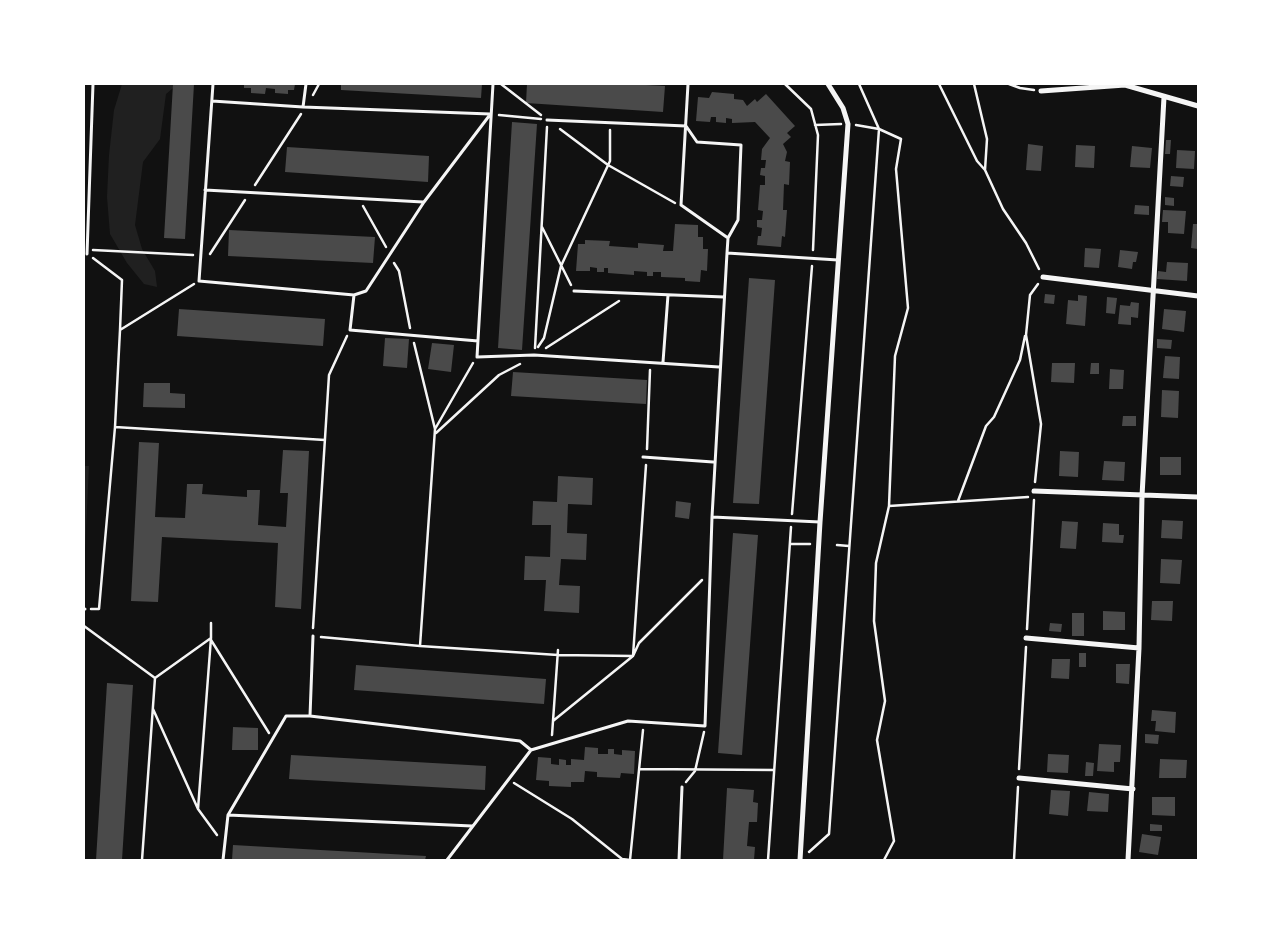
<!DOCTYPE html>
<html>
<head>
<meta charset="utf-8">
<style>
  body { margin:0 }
  #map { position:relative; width:1282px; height:944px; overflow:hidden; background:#111; font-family:"Exo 2",sans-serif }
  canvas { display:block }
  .frame { position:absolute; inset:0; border:85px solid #fff; pointer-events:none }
</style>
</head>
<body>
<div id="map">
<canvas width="1282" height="944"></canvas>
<div class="frame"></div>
</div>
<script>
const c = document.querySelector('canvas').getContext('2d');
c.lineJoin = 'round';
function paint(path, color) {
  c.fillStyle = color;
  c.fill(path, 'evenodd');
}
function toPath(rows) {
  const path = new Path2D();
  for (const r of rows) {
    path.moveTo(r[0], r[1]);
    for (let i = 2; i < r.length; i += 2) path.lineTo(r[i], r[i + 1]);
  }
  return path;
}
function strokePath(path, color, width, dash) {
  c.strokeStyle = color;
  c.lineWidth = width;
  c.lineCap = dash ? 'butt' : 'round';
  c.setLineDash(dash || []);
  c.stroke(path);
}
const green = toPath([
  [122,84,178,84,166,94,160,139,143,162,135,225,142,249,155,271,157,287,144,284,127,263,110,234,107,197,109,155,114,110],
  [84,466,89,466,84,572]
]);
const building = toPath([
  [173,84,194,84,185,239,164,238],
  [244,84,295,84,294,90,288,90,288,94,275,93,275,89,266,88,265,94,251,93,251,88,244,88],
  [341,84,482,84,481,98,341,90],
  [527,84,627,84,665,86,663,112,526,103],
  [712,92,734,94,734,99,743,100,747,106,755,99,757,102,766,94,795,126,787,133,791,137,783,144,787,152,785,161,790,162,789,185,784,184,783,210,787,210,785,237,782,236,781,247,757,245,758,236,761,236,762,228,757,227,757,220,762,220,763,211,758,210,760,185,765,185,765,176,760,175,761,168,765,168,766,160,761,160,762,149,770,138,755,122,732,123,732,119,726,118,726,123,716,122,716,117,711,117,710,122,696,121,698,97,709,98],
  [512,122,537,124,522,350,498,348],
  [1166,140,1171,140,1170,154,1165,154],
  [1028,144,1043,146,1041,171,1026,170],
  [1076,145,1095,146,1094,168,1075,167],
  [1132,146,1152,148,1150,168,1130,167],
  [287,147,429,156,428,182,285,172],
  [1177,150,1195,151,1194,169,1176,168],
  [1171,176,1184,177,1183,187,1170,186],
  [1165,197,1174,198,1174,206,1165,205],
  [1135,205,1149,206,1149,215,1134,214],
  [1163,210,1186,211,1184,234,1168,233,1168,222,1162,222],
  [675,224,698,225,698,237,703,237,703,249,708,249,707,271,701,270,700,282,685,281,685,278,661,277,661,272,653,272,653,276,647,276,647,272,634,271,634,275,608,273,608,268,604,268,604,272,597,272,597,268,590,267,590,271,576,271,578,244,585,244,585,240,610,241,609,246,638,248,638,243,664,245,663,251,673,251],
  [1193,224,1198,224,1198,249,1191,248],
  [229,230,375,237,373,263,228,256],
  [1085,248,1101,249,1099,268,1084,267],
  [1120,250,1138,252,1136,262,1133,262,1132,269,1118,267],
  [1167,262,1188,263,1187,281,1157,279,1158,271,1166,272],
  [749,278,775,280,759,504,733,503],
  [1045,294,1055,295,1054,304,1044,303],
  [1078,295,1087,296,1085,326,1066,324,1068,300,1078,301],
  [1107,297,1117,298,1115,314,1106,313],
  [1131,302,1139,303,1138,318,1131,317,1131,325,1118,324,1120,305,1130,306],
  [179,309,325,319,323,346,177,336],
  [1164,309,1186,311,1184,332,1162,329],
  [385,338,409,339,407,368,383,366],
  [1157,339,1172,340,1171,349,1157,348],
  [432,343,454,345,451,372,428,369],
  [1165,356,1180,357,1179,379,1163,378],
  [1052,363,1075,363,1074,383,1051,382],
  [1091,363,1099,363,1099,374,1090,374],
  [1110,369,1124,370,1123,389,1109,389],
  [513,372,647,380,646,404,511,396],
  [144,383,170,383,170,393,185,394,185,408,143,407],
  [1162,390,1179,391,1178,418,1161,417],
  [1123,416,1136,416,1136,426,1122,426],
  [139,442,159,443,155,517,185,518,187,484,203,484,202,494,247,497,247,490,260,490,258,525,286,527,288,493,280,493,283,450,309,451,301,609,275,607,278,543,162,537,158,602,131,601],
  [1060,451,1079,452,1078,477,1059,476],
  [1160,457,1181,457,1181,475,1160,475],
  [1104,461,1125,462,1124,481,1102,480],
  [558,476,593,478,592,505,568,504,567,533,587,534,586,560,561,559,559,585,580,586,579,613,544,611,546,580,524,580,525,556,550,557,551,525,532,525,533,501,557,502],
  [676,501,691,503,689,519,675,517],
  [1162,520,1183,521,1182,539,1161,538],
  [1062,521,1078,522,1076,549,1060,548],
  [1103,523,1119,524,1119,535,1124,535,1123,543,1102,542],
  [733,533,758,535,742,755,718,753],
  [1161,559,1182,560,1180,584,1160,583],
  [1152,601,1173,601,1172,621,1151,620],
  [1103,611,1125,612,1125,630,1103,630],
  [1072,613,1084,613,1084,636,1072,636],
  [1050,623,1062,624,1061,632,1049,631],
  [1079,653,1086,653,1086,667,1079,667],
  [1052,659,1070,659,1069,679,1051,678],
  [1116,664,1130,664,1129,684,1116,683],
  [356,665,546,679,544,704,354,690],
  [107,683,133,685,122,860,96,860],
  [1152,710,1176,712,1175,733,1155,731,1156,721,1151,721],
  [233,727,258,728,258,750,232,750],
  [1145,734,1159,735,1158,744,1145,743],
  [1099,744,1121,745,1120,762,1114,762,1114,772,1097,771],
  [585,747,598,748,598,754,608,754,608,749,614,749,614,754,622,755,622,750,635,751,634,774,621,773,620,778,597,777,597,772,585,771,584,782,571,782,571,787,549,786,549,781,536,780,538,757,551,758,551,764,559,765,559,759,566,760,566,765,571,765,571,759,584,760],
  [1048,754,1069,755,1068,773,1047,772],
  [291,755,486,766,485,790,289,779],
  [1160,759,1187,760,1186,778,1159,778],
  [1086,762,1094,763,1093,776,1085,776],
  [727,788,754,790,753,802,758,803,757,822,749,822,747,846,755,847,754,860,723,860],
  [1051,790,1070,791,1068,816,1049,814],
  [1089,792,1109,794,1108,812,1087,811],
  [1152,797,1175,797,1175,816,1152,815],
  [1150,824,1162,825,1162,831,1150,831],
  [1142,834,1161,837,1158,855,1139,852],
  [233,845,426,856,425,860,232,860]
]);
const path = toPath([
  [501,84,541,115],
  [785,84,811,109,818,135,813,250],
  [859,84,879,129,901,139,896,169,908,308,895,356,889,506,876,563,874,621,885,701,877,740,894,841,884,860],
  [939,84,977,161,985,170],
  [974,84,987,139,985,170,1003,209,1026,243,1039,269],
  [1009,84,1020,88,1034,90],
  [313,95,319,84],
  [499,115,541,119],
  [815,125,841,124],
  [560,129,608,165,675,203],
  [255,185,301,114],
  [363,206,386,247],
  [542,227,571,285],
  [93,250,193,255],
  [210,254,245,200],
  [93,258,122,280,120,330],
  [394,263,399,271,410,328],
  [414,343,435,429],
  [538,347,544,338,561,266,610,161,610,130],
  [535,348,547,127],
  [546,348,619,301],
  [115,427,120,330,194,284],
  [436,433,499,375,520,364],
  [647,449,650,370],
  [1035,482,1041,424,1026,335,1030,295,1038,284],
  [958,501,986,426,994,417,1020,360,1025,336],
  [889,506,1028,497],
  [792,514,812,266],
  [790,544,810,544],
  [837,545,849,546],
  [91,609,99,609,115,427,325,440],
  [84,626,155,678],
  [313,628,329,375,347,336],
  [1027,629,1034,500],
  [321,637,420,646,558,655,633,656,646,465],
  [211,640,269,733],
  [420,646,435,429,473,363],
  [153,709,198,809,217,835],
  [553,721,633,656,639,643,702,580],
  [552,735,558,650],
  [640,769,774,770],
  [1019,769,1026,647],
  [686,782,695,771,704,732],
  [514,783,572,819,622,859,630,860],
  [198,809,211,638],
  [809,852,829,834,879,129,856,125],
  [142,860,155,678,211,638,211,623],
  [630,860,643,730],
  [768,860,791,527],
  [1014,860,1018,787]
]);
const service = toPath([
  [213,84,199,281,354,295],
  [493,84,477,357,534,355,719,367],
  [688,84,681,205,728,238],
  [212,101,303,107,490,114],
  [303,107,306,84],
  [547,120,686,126,697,142,741,145,738,220,728,238,727,253],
  [205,190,423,202],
  [87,254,93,84],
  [574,291,724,297],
  [478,341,350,330,354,295,366,291,424,202,489,116],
  [663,362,668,295],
  [643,457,713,462],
  [712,517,727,253,838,260],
  [84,609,85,609],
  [310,716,313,636],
  [531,750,628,721,705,726,712,517,820,522],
  [228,815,472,826],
  [223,860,228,815,286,716,310,716,520,741,531,750,447,860],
  [679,860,682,787]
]);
const minor = toPath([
  [1041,91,1125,85,1198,106],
  [1043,277,1198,296],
  [1034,491,1198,497],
  [1026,638,1139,648],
  [1019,778,1133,789],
  [800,860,820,522,848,124,843,108,828,84],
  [1128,860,1139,648,1142,496,1164,97]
]);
paint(green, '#202020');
paint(building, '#4a4a4a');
strokePath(path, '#f5f5f5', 2.5);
strokePath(service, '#f5f5f5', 3);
strokePath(minor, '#f5f5f5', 5);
</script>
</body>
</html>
